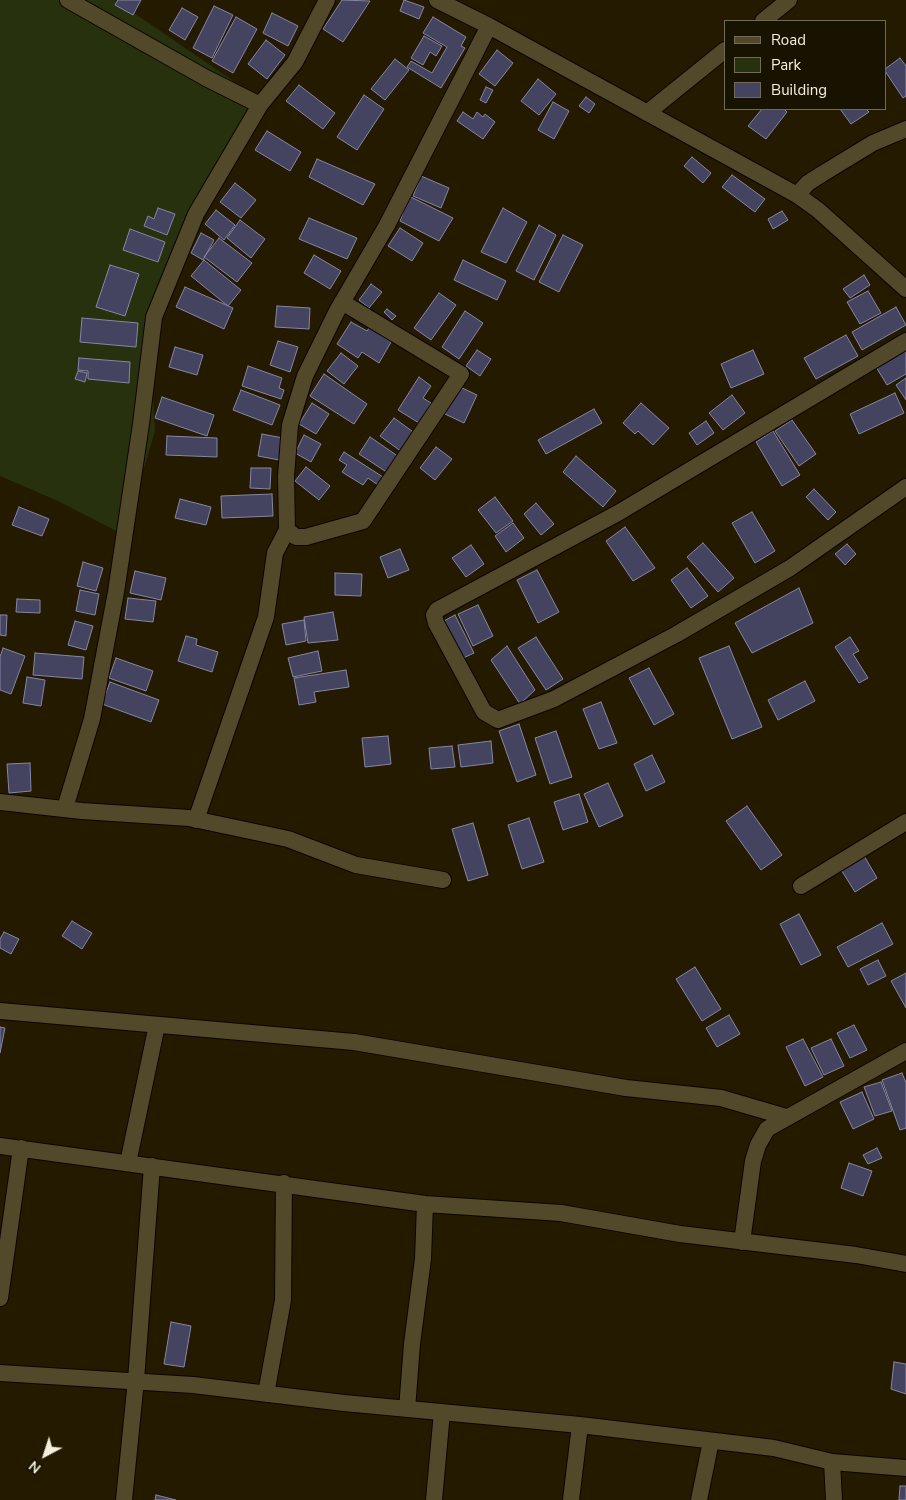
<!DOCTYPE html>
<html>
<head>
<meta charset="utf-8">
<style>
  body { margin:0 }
  #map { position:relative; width:906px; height:1500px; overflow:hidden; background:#231a00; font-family:"Nunito Sans",sans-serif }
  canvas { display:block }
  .legend { position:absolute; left:724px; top:20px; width:162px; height:90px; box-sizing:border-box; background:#181200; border:1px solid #706a58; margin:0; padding:6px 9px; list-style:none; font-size:15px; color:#f4efdd }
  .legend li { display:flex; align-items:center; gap:10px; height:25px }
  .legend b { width:25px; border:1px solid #706a58 }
  .north { position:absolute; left:20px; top:1430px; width:50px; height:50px; -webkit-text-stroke:4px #181200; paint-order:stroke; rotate:220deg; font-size:14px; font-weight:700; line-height:20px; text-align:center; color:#f4efdd }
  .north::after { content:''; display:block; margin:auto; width:18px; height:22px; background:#f4efdd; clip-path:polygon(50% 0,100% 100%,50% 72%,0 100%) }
</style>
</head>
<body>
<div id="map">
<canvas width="906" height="1500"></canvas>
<ul class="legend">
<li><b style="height:6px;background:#52492a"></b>Road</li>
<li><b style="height:14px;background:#28310d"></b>Park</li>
<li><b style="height:14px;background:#444360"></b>Building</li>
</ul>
<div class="north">N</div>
</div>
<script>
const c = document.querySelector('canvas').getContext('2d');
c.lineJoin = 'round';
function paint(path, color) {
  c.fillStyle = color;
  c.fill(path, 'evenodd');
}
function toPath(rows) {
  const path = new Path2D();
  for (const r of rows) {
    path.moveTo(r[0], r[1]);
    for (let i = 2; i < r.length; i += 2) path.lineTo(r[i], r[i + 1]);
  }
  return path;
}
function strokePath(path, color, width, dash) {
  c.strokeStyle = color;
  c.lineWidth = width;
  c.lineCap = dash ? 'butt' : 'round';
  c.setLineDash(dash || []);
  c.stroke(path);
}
const green = toPath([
  [0,0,115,0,267,104,148,317,155,431,124,535,58,501,0,476]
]);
const building = toPath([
  [118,0,141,0,133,15,115,5,118,0],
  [342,0,370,1,343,42,323,29,342,0],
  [404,0,424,7,419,19,400,11,404,0],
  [214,6,233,15,212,58,193,48,214,6],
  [182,8,198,17,185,40,169,30,182,8],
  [272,13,298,26,288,46,263,33,272,13],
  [236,17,257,29,233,73,212,61,236,17],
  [433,17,466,37,461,46,465,48,441,88,407,67,411,61,432,73,447,47,423,33,433,17],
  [424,36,442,46,436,56,430,52,423,65,411,58,424,36],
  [266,40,285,55,267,79,248,64,266,40],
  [497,50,513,63,495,86,479,74,497,50],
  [900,58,906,66,906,96,903,98,885,71,885,69,900,58],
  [395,59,409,70,385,100,371,89,395,59],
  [538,79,556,94,539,115,521,101,538,79],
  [299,85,335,113,323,129,286,101,299,85],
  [486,87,493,90,486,103,480,100,486,87],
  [364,95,384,109,357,150,337,137,364,95],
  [586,97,595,104,589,113,579,106,586,97],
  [553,102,569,111,554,139,538,130,553,102],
  [762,109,784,109,787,112,766,139,748,126,762,109],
  [840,109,866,109,869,112,851,124,840,109],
  [463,112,473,119,477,112,483,117,485,114,495,122,483,139,457,121,463,112],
  [267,131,301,152,290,171,255,150,267,131],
  [692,157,711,173,703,183,684,166,692,157],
  [317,159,375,184,363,205,309,177,317,159],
  [732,175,765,199,755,212,722,187,732,175],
  [421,176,449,188,441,208,413,196,421,176],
  [235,183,256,200,241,218,220,202,235,183],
  [409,196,453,218,439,241,400,221,409,196],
  [158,208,175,214,167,235,144,226,148,216,154,219,158,208],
  [503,208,527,222,506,263,481,252,503,208],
  [216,210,235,225,224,240,205,224,216,210],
  [782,211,788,220,773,229,768,219,782,211],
  [309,218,357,238,347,259,299,239,309,218],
  [240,220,265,239,251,258,227,238,240,220],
  [539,225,556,235,534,280,516,271,539,225],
  [400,228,423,243,412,261,388,246,400,228],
  [130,229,165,242,158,262,123,250,130,229],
  [201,233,214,240,203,260,191,253,201,233],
  [563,235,583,245,559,292,539,282,563,235],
  [219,238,252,263,237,282,204,257,219,238],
  [314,255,341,271,330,289,304,273,314,255],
  [204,260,241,290,228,306,191,276,204,260],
  [463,260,506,281,497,300,454,280,463,260],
  [110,265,139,274,125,316,96,307,110,265],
  [864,275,870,285,850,298,843,289,864,275],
  [371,284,382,292,369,308,359,300,371,284],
  [185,287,233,308,224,329,176,307,185,287],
  [868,291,881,313,860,324,847,302,868,291],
  [439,293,456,305,431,340,414,328,439,293],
  [277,306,310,308,309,329,275,327,277,306],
  [896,307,906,325,862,350,852,332,896,307],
  [387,309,396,316,392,320,384,312,387,309],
  [465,311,483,323,459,359,442,347,465,311],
  [82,318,138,323,136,347,80,342,82,318],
  [351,322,367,331,369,328,391,342,379,363,362,352,358,358,337,344,351,322],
  [846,335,858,356,816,379,804,358,846,335],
  [278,341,298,347,290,372,270,365,278,341],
  [175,347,203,355,197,375,169,367,175,347],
  [477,350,491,359,480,376,466,366,477,350],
  [753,350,764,374,731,388,721,364,753,350],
  [906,350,906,374,887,385,876,367,906,350],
  [341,353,358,366,344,384,327,371,341,353],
  [79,358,130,362,129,383,88,379,88,371,78,370,79,358],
  [248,366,282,378,279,388,284,390,281,399,242,386,248,366],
  [78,371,87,373,85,382,75,379,78,371],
  [324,374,367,404,354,424,310,396,324,374],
  [419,377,431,386,423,398,431,403,419,423,398,410,419,377],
  [906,378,906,400,896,385,906,378],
  [458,386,477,395,464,423,445,414,458,386],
  [241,390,280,405,272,425,233,410,241,390],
  [895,393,904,413,859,434,850,414,895,393],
  [732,395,745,413,723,430,709,413,732,395],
  [162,397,214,415,207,436,155,418,162,397],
  [312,403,329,414,316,434,299,424,312,403],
  [641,403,669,428,653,445,638,431,635,434,623,423,641,403],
  [594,409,602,423,546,454,538,440,594,409],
  [394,418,416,434,402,452,380,436,394,418],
  [792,420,816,454,799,466,775,431,792,420],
  [706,421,714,433,697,445,689,433,706,421],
  [773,431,800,475,782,486,756,442,773,431],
  [262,434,283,438,279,460,258,456,262,434],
  [304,435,321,444,311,462,295,453,304,435],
  [167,436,217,438,217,457,166,455,167,436],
  [370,437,402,459,391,475,359,454,370,437],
  [436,447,452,459,435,480,420,468,436,447],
  [344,452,383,477,378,485,368,478,363,485,342,472,347,465,339,460,344,452],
  [576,456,616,491,603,507,563,472,576,456],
  [306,467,330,486,319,500,295,481,306,467],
  [251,468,271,468,270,489,250,488,251,468],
  [814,489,836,512,828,520,806,497,814,489],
  [272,494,273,516,222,518,221,496,272,494],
  [495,497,513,521,496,533,478,510,495,497],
  [180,499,211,507,206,525,175,518,180,499],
  [536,503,554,524,541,535,524,514,536,503],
  [19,507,49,519,42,536,12,525,19,507],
  [752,512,775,551,755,563,732,523,752,512],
  [513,523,524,538,506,552,495,536,513,523],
  [625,527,655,568,633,581,606,541,625,527],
  [703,543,734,578,718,592,687,557,703,543],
  [847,544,856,554,845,565,835,554,847,544],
  [471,545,484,564,466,577,452,558,471,545],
  [400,549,409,570,388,578,380,557,400,549],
  [83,562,103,568,96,591,77,586,83,562],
  [687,568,708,596,691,608,671,580,687,568],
  [537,570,559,612,538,623,517,580,537,570],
  [135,571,166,578,161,600,130,593,135,571],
  [335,573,362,574,361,596,335,595,335,573],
  [799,588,813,623,752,653,735,623,799,588],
  [80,590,99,594,95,615,76,611,80,590],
  [128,598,156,601,153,622,125,619,128,598],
  [17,599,40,600,40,613,16,612,17,599],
  [478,605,493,636,473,646,458,614,478,605],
  [333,612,338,640,308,643,304,617,333,612],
  [0,615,7,615,6,636,0,635,0,615],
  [455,615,474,653,459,660,440,623,455,615],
  [304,620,306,641,286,645,282,624,304,620],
  [75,621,93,626,86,650,68,645,75,621],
  [186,636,197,639,196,645,218,652,212,672,178,661,186,636],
  [536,637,563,679,546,690,518,648,536,637],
  [850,637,859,651,853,654,868,678,859,683,835,647,850,637],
  [507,646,535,690,520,704,491,660,507,646],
  [729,646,762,727,732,739,699,658,729,646],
  [3,648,25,656,11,694,0,690,0,657,3,648],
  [318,651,322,671,293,677,288,658,318,651],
  [35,653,84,657,82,679,33,675,35,653],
  [116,658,153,671,146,691,109,678,116,658],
  [649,668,674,714,654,725,629,678,649,668],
  [346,670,349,687,314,692,316,702,299,705,294,678,346,670],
  [27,677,45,680,41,706,23,703,27,677],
  [805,681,815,701,778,720,768,700,805,681],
  [110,682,159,700,151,722,102,704,110,682],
  [601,702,617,743,599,749,583,709,601,702],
  [519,724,536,775,517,782,499,731,519,724],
  [556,731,572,777,550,784,535,738,556,731],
  [388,736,391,764,365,767,362,738,388,736],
  [491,741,493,763,461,767,458,745,491,741],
  [452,746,455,767,431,769,429,748,452,746],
  [652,755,665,782,646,791,634,764,652,755],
  [30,763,31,791,9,793,7,764,30,763],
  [608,783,623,816,599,827,584,794,608,783],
  [579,794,588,822,563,830,554,802,579,794],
  [747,806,782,855,761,870,726,821,747,806],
  [529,818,544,862,522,869,508,825,529,818],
  [473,823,488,875,468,881,452,829,473,823],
  [863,854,877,878,855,892,840,868,863,854],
  [799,914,821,955,801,965,780,924,799,914],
  [72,921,92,933,82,949,62,936,72,921],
  [882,923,893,944,848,967,837,947,882,923],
  [4,932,19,939,11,954,0,948,0,939,4,932],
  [878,960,886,976,868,985,860,969,878,960],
  [695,967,721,1009,702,1021,676,979,695,967],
  [906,973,906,1008,891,981,906,973],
  [729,1015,740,1034,717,1047,706,1028,729,1015],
  [854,1025,867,1050,850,1058,837,1033,854,1025],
  [0,1027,5,1028,0,1053,0,1027],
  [803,1039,823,1077,805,1086,786,1047,803,1039],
  [831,1039,844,1066,824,1075,811,1048,831,1039],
  [902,1073,906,1083,906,1128,900,1130,882,1080,902,1073],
  [881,1082,892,1111,875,1116,864,1087,881,1082],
  [862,1092,874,1119,853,1129,840,1102,862,1092],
  [877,1148,882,1158,868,1164,863,1155,877,1148],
  [849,1163,872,1171,863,1196,841,1188,849,1163],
  [171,1322,191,1326,184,1367,164,1364,171,1322],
  [894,1362,906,1364,906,1394,891,1389,894,1362],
  [900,1486,906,1486,906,1500,899,1500,900,1486],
  [156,1495,176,1500,155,1500,156,1495]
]);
const minor = toPath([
  [68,0,206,78,260,105],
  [437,0,489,26,797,195,818,210,906,289],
  [763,21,789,0],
  [647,113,725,50],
  [797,195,808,183,822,174,873,143,906,129],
  [906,341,618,513,437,610,434,615,436,623,484,712,498,720,554,699,677,634,790,568,906,487],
  [287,530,286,476,290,425,305,376,337,311,387,225,489,26],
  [0,802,82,811,189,818,288,839,356,865,443,880],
  [65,808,92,719,116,592,141,424,154,317,196,214,260,105,295,62,327,0],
  [196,820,266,617,275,553,287,530,296,537,306,537,363,521,461,374,342,302],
  [801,886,906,822],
  [0,1011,354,1042,626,1088,721,1098,786,1117],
  [0,1146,425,1204,561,1213,680,1234,856,1255,906,1264],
  [128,1163,157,1025],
  [742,1242,753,1161,758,1145,767,1129,906,1051],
  [0,1298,21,1148],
  [0,1373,193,1385,344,1403,580,1425,774,1448,832,1462,906,1468],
  [266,1394,283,1300,284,1183],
  [407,1409,412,1344,423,1259,425,1204],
  [832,1462,834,1500],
  [124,1500,136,1380,152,1166],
  [434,1500,442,1412],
  [571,1500,580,1425],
  [699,1500,711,1441]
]);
paint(green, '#28310d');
paint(building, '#444360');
strokePath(building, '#8686a6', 1);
strokePath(minor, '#0c0500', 18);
strokePath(minor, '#52492a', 16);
</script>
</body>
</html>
